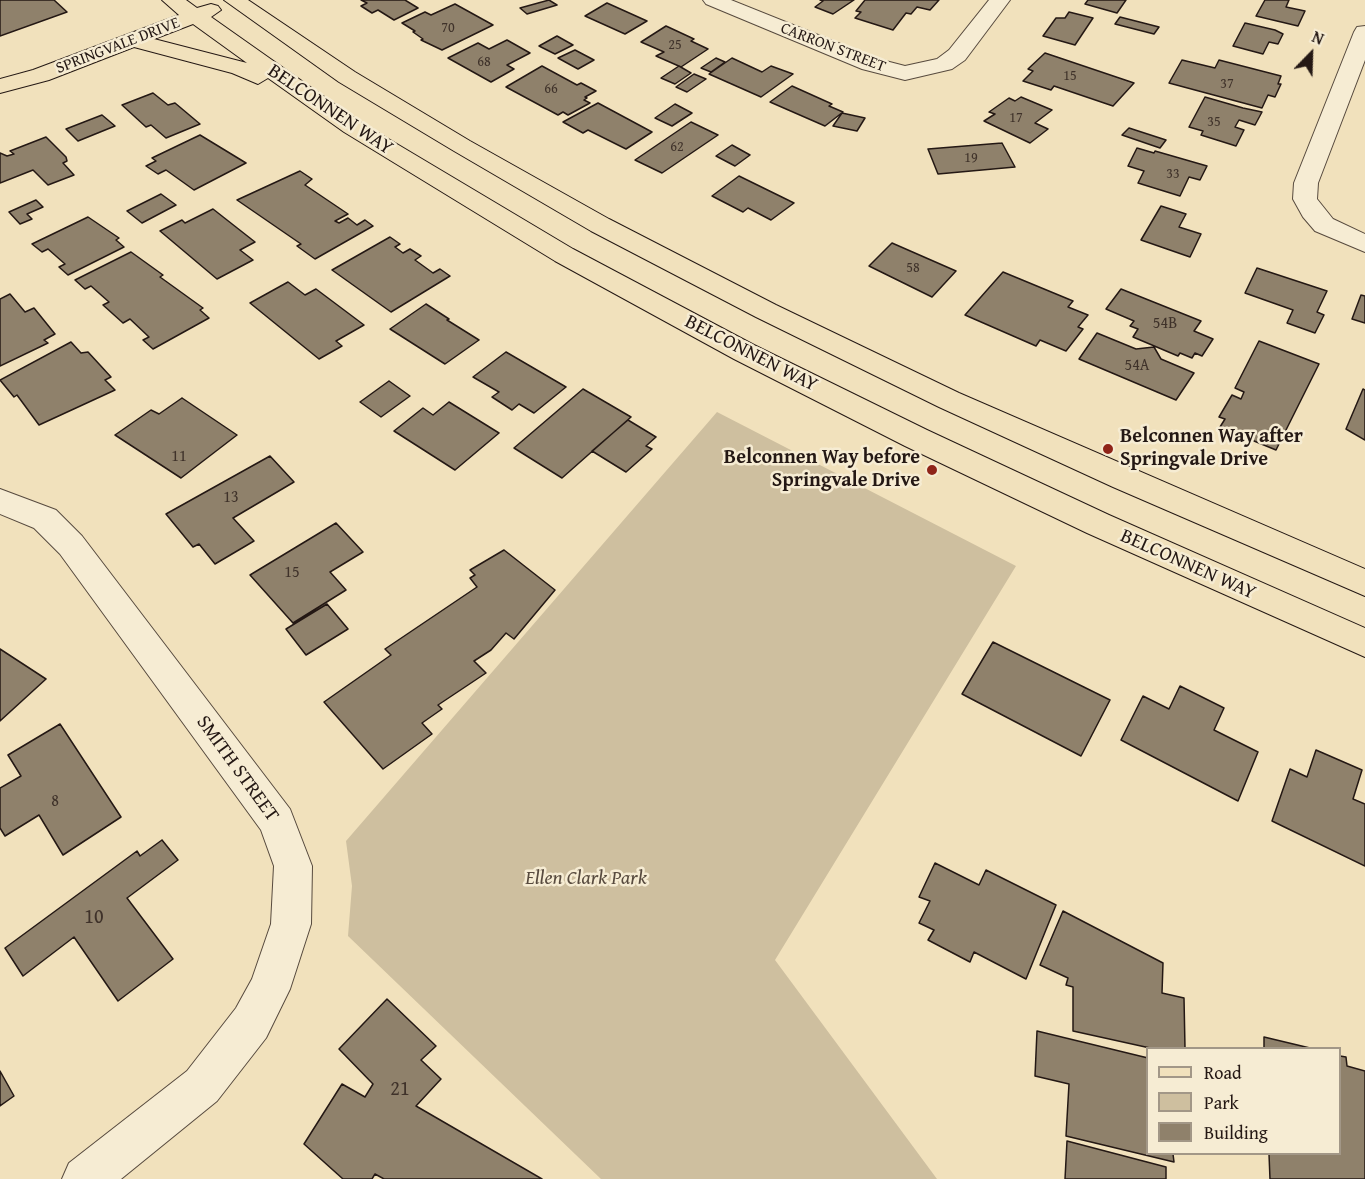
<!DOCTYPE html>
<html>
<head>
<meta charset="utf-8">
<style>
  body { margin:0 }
  #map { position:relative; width:1365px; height:1179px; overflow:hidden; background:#f1e1bc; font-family:"Gentium Book Plus",serif }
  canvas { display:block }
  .legend { position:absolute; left:1146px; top:1047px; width:195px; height:108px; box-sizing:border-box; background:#f6ecd3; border:2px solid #a29787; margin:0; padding:8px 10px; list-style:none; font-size:18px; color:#241814 }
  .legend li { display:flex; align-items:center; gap:12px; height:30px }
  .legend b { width:30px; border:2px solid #a29787 }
  .north { position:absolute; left:1281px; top:24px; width:60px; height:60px; -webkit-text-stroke:4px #f6ecd3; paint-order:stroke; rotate:23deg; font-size:16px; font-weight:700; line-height:24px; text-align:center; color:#241814 }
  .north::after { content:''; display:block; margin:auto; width:21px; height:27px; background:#241814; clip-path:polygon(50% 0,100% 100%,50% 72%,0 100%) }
</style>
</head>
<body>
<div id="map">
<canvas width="1365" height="1179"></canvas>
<ul class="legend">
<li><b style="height:8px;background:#f1e1bc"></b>Road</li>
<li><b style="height:16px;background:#cebf9f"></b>Park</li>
<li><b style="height:16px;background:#8f816b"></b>Building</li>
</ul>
<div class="north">N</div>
</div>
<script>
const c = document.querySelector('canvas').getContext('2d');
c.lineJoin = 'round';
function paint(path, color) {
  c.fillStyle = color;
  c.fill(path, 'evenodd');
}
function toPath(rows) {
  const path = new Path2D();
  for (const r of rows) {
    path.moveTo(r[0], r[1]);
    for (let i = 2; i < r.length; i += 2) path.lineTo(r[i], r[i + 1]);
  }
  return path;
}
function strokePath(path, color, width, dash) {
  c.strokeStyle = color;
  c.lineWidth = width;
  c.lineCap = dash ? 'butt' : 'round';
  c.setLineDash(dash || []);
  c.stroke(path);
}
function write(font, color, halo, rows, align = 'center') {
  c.font = font + ' "Gentium Book Plus",serif';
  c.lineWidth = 5;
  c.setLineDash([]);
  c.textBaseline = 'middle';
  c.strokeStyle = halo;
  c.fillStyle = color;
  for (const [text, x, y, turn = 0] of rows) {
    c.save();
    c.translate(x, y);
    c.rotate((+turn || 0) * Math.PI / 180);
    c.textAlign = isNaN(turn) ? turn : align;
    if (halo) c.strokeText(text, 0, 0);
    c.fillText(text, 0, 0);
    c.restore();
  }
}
const green = toPath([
  [717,412,1016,566,775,960,937,1179,601,1179,348,936,352,886,346,841]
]);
const building = toPath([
  [0,0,54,0,67,12,0,36,0,0],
  [361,0,405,0,418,8,394,20,378,10,372,13,361,6,367,3,361,0],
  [549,0,557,5,527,14,520,8,549,0],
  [820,0,854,0,833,14,815,7,823,1,820,0],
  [865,0,939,0,930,10,917,7,911,14,906,13,893,30,855,18,861,12,856,11,865,0],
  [1088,0,1126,0,1117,13,1085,4,1088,0],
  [1265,0,1289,0,1286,7,1305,11,1298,26,1256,16,1265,0],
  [607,3,647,21,625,34,585,16,607,3],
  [455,4,493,25,442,50,421,40,423,39,413,32,415,31,402,23,425,12,431,15,455,4],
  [1069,12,1093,18,1075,45,1043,36,1056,18,1065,18,1069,12],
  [1120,17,1159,27,1154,34,1115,24,1120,17],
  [1245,23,1275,30,1283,34,1278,44,1269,42,1263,54,1233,46,1245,23],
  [666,26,694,39,691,41,708,49,681,67,656,56,664,52,641,42,666,26],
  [557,36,573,45,555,54,539,46,557,36],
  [507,40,530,53,507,65,514,69,491,82,448,58,478,43,489,49,507,40],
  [575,50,594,60,578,69,558,58,575,50],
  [1045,53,1134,83,1113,106,1054,86,1051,90,1023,81,1033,71,1028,69,1045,53],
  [716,58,725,62,711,72,701,68,716,58],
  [732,58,762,72,771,66,793,74,761,97,709,74,732,58],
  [1182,60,1215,68,1219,60,1281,76,1278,84,1281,84,1275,97,1268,95,1262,108,1169,83,1182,60],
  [542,66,577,85,581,83,596,91,585,97,587,98,584,100,590,103,568,115,563,112,558,115,506,87,542,66],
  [679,66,691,73,675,84,661,78,679,66],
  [694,74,706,79,687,92,676,87,694,74],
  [792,86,832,104,829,106,843,112,825,126,770,102,792,86],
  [153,93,168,105,175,103,200,124,166,138,151,125,146,127,122,105,153,93],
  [1021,97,1052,110,1035,123,1048,129,1030,143,984,121,995,114,989,112,1009,98,1015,101,1021,97],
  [1205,97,1243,108,1262,112,1255,125,1239,120,1235,127,1244,130,1236,146,1201,135,1203,131,1189,127,1205,97],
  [598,103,652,132,626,149,588,130,583,133,563,122,598,103],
  [675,104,692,113,672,126,655,118,675,104],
  [842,113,865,118,857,131,833,126,842,113],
  [102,115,115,126,78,141,66,129,102,115],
  [691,122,718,135,662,173,635,160,691,122],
  [1129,128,1166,140,1160,148,1122,135,1129,128],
  [200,135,246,163,194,190,166,170,158,174,146,166,156,161,152,158,200,135],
  [46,137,66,157,67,161,63,163,74,175,48,185,33,170,0,183,0,153,7,156,14,154,10,151,46,137],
  [1002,143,1015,167,938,174,928,149,1002,143],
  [732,145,750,155,735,166,716,156,732,145],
  [1137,148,1154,153,1155,151,1207,166,1200,180,1189,177,1180,196,1138,183,1144,171,1128,166,1137,148],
  [300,171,312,179,305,185,348,214,335,221,339,223,348,218,357,225,365,220,373,226,315,259,297,246,301,244,237,200,300,171],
  [739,176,794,203,771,220,748,208,743,212,712,196,739,176],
  [161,194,176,205,142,223,127,211,161,194],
  [36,200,43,207,27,214,32,219,20,224,9,212,36,200],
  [1161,206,1186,214,1179,227,1201,234,1190,257,1141,240,1161,206],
  [213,209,255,242,240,250,253,260,217,279,160,231,182,220,185,223,213,209],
  [88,217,119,238,116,240,124,247,68,275,59,267,65,264,48,249,42,252,32,244,88,217],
  [390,237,400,244,395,247,403,253,410,249,421,256,415,260,433,273,440,269,450,276,391,312,332,270,390,237],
  [892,243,956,271,932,297,869,266,892,243],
  [131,252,163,275,160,277,203,308,200,310,209,318,153,349,143,340,149,337,130,319,123,323,103,305,109,302,91,286,85,289,75,280,131,252],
  [1257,268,1327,291,1317,312,1324,315,1315,333,1287,323,1293,310,1245,293,1257,268],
  [1003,272,1073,301,1068,307,1088,315,1078,327,1083,329,1066,351,1040,340,1036,346,965,315,1003,272],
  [288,282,305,295,316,289,364,325,336,341,342,346,319,359,250,303,288,282],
  [1121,289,1201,321,1194,331,1213,339,1202,356,1195,353,1192,358,1180,353,1178,356,1133,337,1138,329,1130,326,1134,321,1106,309,1121,289],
  [10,294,25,312,34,308,55,334,44,340,48,343,0,366,0,299,10,294],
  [1361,295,1365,296,1365,323,1352,319,1361,295],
  [426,304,449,319,447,320,479,340,445,364,390,329,426,304],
  [1097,333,1136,349,1154,347,1161,359,1194,373,1176,400,1079,359,1097,333],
  [1259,341,1319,364,1276,450,1220,427,1225,419,1219,417,1232,395,1241,399,1244,392,1235,388,1259,341],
  [71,342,81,353,88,352,111,377,105,380,115,390,39,425,17,395,14,397,0,380,71,342],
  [506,352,566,387,534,413,519,404,512,410,492,397,499,392,473,377,506,352],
  [389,381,410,396,381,417,360,402,389,381],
  [583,389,631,417,562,478,514,448,583,389],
  [1363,389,1365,390,1365,440,1346,429,1363,389],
  [182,398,237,435,181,478,115,435,151,410,159,414,182,398],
  [449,402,499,433,455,470,394,431,423,408,433,415,449,402],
  [628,420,656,437,646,446,652,449,626,472,592,451,628,420],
  [270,456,294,482,233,518,254,541,215,564,199,544,193,547,166,514,270,456],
  [336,523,363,552,330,572,346,590,293,623,250,575,336,523],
  [504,550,555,590,514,639,506,633,491,650,474,661,486,673,438,705,442,709,422,723,432,734,383,769,324,702,391,655,385,649,477,587,470,578,475,575,470,570,504,550],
  [327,604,348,629,306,655,286,629,327,604],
  [993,642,1110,700,1081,756,962,694,993,642],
  [0,649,46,679,0,721,0,649],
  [1180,686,1224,708,1214,730,1258,752,1238,801,1121,740,1143,696,1169,709,1180,686],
  [60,724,121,817,63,855,39,815,5,836,0,828,0,788,21,776,8,755,60,724],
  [1316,750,1362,770,1353,799,1365,804,1365,866,1272,821,1290,769,1307,777,1316,750],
  [162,840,178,860,127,898,173,959,118,1001,74,937,23,976,5,948,137,851,140,856,162,840],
  [935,863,979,885,986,870,1056,905,1026,979,974,952,970,962,928,940,934,930,919,923,930,901,919,897,935,863],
  [1063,911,1163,963,1162,993,1184,998,1185,1048,1150,1048,1073,1031,1073,987,1066,985,1068,978,1040,965,1063,911],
  [387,999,436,1046,421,1060,441,1079,416,1106,542,1179,384,1179,375,1174,372,1179,343,1179,304,1144,342,1084,365,1097,373,1084,339,1049,387,999],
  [1037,1031,1148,1058,1148,1154,1173,1154,1174,1162,1066,1136,1069,1084,1035,1076,1037,1031],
  [1264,1037,1310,1048,1264,1048,1264,1037],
  [1340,1056,1346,1057,1347,1066,1365,1071,1365,1179,1270,1179,1269,1154,1340,1154,1340,1056],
  [0,1071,14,1096,0,1106,0,1071],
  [1067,1141,1166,1167,1166,1179,1065,1179,1067,1141]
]);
const minor = toPath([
  [703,0,731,0,878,59,905,66,937,59,949,50,989,0,1010,0,965,60,952,69,905,80,862,69,706,4,703,0],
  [1365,26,1365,60,1318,183,1317,199,1333,219,1365,234,1365,252,1315,231,1303,217,1293,199,1294,183,1354,32,1357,27,1365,26],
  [0,489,56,510,82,536,290,809,312,866,311,924,290,989,266,1038,217,1101,121,1179,62,1179,69,1163,187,1071,236,1008,252,979,271,924,274,866,261,830,60,554,34,528,0,514,0,489]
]);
const major = toPath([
  [162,0,186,0,197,8,211,4,218,6,221,10,211,17,360,122,573,249,754,345,927,430,1109,515,1365,628,1365,657,1087,533,905,446,734,359,555,261,344,132,268,78,258,84,232,73,134,47,49,80,0,93,0,79,33,70,179,15,162,0],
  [193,24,247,63,154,39,193,24],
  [224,0,248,0,355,72,470,141,609,219,776,305,959,393,1365,569,1365,596,1113,487,939,407,756,317,591,231,454,151,339,82,224,0]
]);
const markers = [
  [1108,449,6,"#8f2418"],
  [932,470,6,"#8f2418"]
];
const farNumbernames = [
  ["70",448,28],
  ["25",675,45],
  ["68",484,62],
  ["15",1070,76],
  ["37",1227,84],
  ["66",551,89],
  ["17",1016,118],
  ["35",1214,122],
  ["62",677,147],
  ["19",971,158],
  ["33",1173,174],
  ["58",913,268]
];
const farStreetnames = [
  ["SPRINGVALE DRIVE",118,46,-21],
  ["CARRON STREET",833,48,21]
];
const numberNames = [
  ["54B",1165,324],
  ["54A",1137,366],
  ["11",179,457],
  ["13",231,498],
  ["15",292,573],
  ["8",55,802]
];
const streetNames = [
  ["BELCONNEN WAY",330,110,34],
  ["BELCONNEN WAY",751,354,27],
  ["BELCONNEN WAY",1188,565,24],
  ["SMITH STREET",237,769,54]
];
const poiNames = [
  ["Belconnen Way after",1120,437],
  ["Springvale Drive",1120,460],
  ["Belconnen Way before",920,458,"right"],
  ["Springvale Drive",920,481,"right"]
];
const parkNames = [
  ["Ellen Clark Park",586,879]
];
const nearNumbernames = [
  ["10",94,918],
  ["21",400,1090]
];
paint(green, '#cebf9f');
paint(building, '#8f816b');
strokePath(building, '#241814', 1.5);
strokePath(minor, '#574a3e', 2);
strokePath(major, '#241814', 2);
paint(minor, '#f6ecd3');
paint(major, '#f1e1bc');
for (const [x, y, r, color] of markers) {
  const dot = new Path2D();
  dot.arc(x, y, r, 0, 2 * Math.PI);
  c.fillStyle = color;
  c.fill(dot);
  strokePath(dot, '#f6ecd3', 2);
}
write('14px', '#3f322a', null, farNumbernames);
write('16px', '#241814', '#f6ecd3', farStreetnames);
write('16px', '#3f322a', null, numberNames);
write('20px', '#241814', '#f6ecd3', streetNames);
write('bold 20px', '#241814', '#f6ecd3', poiNames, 'left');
write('italic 20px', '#574a3e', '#f6ecd3', parkNames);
write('20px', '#3f322a', null, nearNumbernames);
</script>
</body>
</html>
